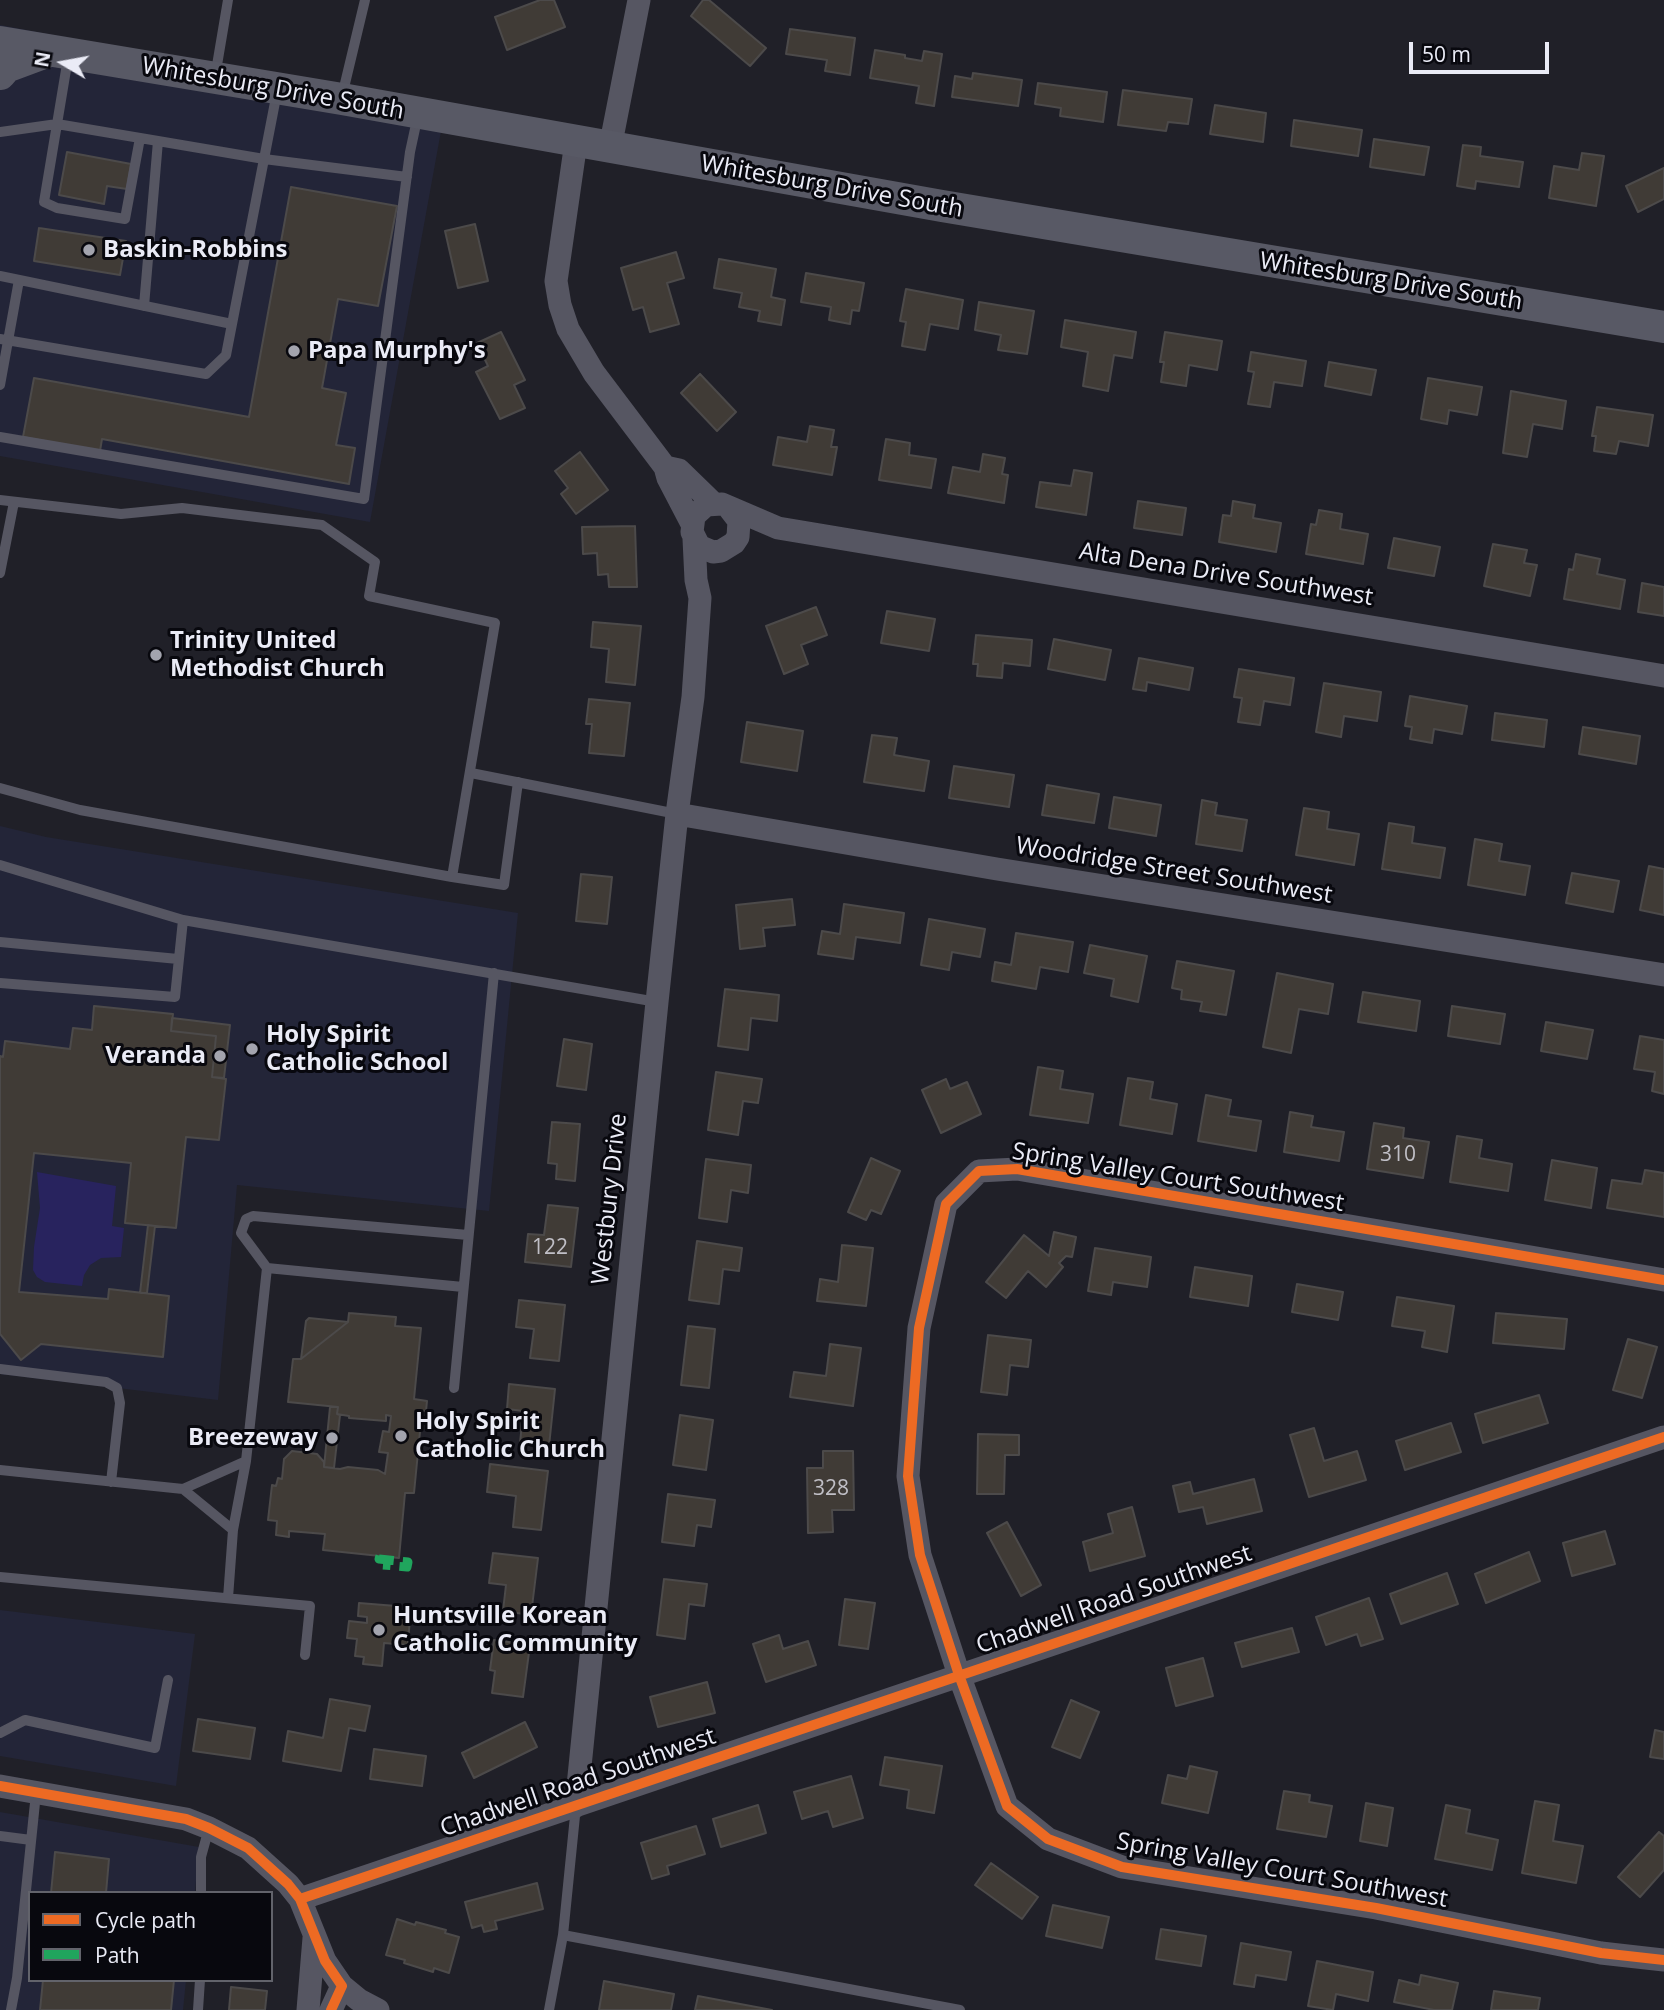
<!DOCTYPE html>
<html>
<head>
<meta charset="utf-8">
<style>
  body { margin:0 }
  #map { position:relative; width:1664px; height:2010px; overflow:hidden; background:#202028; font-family:"Open Sans",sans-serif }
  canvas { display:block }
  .legend { position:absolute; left:28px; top:1891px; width:245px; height:91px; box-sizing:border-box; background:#08080e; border:2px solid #62636b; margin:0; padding:9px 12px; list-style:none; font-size:21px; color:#eaebf6 }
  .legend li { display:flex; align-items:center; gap:14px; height:35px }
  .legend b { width:35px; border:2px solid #62636b }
  .north { position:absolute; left:28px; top:28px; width:70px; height:70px; -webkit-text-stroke:5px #08080e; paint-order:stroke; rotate:280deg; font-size:19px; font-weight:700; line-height:28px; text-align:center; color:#eaebf6 }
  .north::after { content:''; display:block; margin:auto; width:24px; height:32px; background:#eaebf6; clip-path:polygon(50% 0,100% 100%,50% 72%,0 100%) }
  .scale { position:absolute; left:1409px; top:42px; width:140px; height:32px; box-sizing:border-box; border:4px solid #eaebf6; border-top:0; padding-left:9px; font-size:21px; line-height:24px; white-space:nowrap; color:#eaebf6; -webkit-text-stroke:5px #08080e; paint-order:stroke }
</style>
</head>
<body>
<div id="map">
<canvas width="1664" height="2010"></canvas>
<ul class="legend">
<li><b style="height:9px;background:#ed6a23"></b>Cycle path</li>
<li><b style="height:9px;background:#20a55d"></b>Path</li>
</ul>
<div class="north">N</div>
<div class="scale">50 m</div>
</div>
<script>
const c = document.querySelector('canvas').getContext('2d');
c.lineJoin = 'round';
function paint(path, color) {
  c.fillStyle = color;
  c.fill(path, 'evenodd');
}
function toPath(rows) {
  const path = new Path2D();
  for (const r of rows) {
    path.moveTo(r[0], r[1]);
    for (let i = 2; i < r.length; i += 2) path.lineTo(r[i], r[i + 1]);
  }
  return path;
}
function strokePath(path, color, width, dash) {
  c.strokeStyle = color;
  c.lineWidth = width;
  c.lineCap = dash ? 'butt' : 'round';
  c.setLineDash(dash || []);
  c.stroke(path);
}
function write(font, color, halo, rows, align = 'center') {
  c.font = font + ' "Open Sans",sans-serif';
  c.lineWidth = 6;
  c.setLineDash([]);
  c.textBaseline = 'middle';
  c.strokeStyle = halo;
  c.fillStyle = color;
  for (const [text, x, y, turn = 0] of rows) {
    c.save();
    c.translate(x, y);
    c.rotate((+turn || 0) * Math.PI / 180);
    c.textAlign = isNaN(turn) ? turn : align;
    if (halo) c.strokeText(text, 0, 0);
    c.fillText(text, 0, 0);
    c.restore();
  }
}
const built = toPath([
  [0,25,445,109,370,522,0,456],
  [0,826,46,837,518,913,489,1211,237,1185,218,1400,0,1374],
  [0,1610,195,1634,176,1786,0,1756],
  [0,1812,199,1847,195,1893,30,1893,30,1980,186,1980,183,2010,0,2010]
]);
const green = toPath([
  [37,1172,116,1186,112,1226,124,1228,121,1257,101,1258,90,1265,84,1275,82,1286,45,1282,37,1277,33,1270,34,1247,40,1208]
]);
const building = toPath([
  [540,0,554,0,565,27,507,50,495,17,540,0],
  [703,0,709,0,766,48,750,66,691,16,703,0],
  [790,29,855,38,850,75,825,71,827,60,786,54,790,29],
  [875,50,905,55,905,58,922,61,924,51,942,54,934,106,916,103,919,86,870,78,875,50],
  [973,73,1022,80,1018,106,952,97,955,76,972,79,973,73],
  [1038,83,1107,92,1103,122,1060,116,1061,108,1035,104,1038,83],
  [1123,90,1192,99,1188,124,1168,122,1166,131,1118,125,1123,90],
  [1215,105,1266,113,1263,142,1210,134,1215,105],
  [1294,120,1362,130,1358,156,1291,146,1294,120],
  [1374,139,1429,147,1424,175,1370,167,1374,139],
  [1463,145,1481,147,1480,156,1523,162,1519,187,1476,181,1475,189,1457,186,1463,145],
  [67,152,131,164,127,189,107,186,104,204,59,195,67,152],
  [1582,153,1604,156,1596,206,1549,198,1554,166,1579,170,1582,153],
  [1664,168,1664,199,1638,212,1626,186,1664,168],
  [291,187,397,206,378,306,338,299,322,388,346,393,336,445,355,448,349,484,102,439,100,451,23,437,34,378,249,417,291,187],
  [475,224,488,281,458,288,445,231,475,224],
  [39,228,126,241,120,275,34,261,39,228],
  [676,252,684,278,667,283,679,324,650,332,643,307,633,310,621,268,676,252],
  [719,259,776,269,771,297,785,300,781,325,758,321,760,311,739,307,742,293,714,288,719,259],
  [806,273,864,283,859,311,852,310,850,324,829,320,831,307,801,302,806,273],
  [906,289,963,300,958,329,930,324,925,350,902,346,906,322,900,321,906,289],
  [979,302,1034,311,1027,354,998,350,1001,335,975,330,979,302],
  [1065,320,1136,332,1132,358,1114,355,1108,391,1083,386,1088,352,1061,347,1065,320],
  [501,332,525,380,514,385,525,408,500,419,476,372,488,366,477,343,501,332],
  [1165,332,1222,341,1217,370,1189,365,1186,386,1161,382,1164,362,1160,362,1165,332],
  [1251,352,1306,361,1302,386,1274,382,1270,407,1248,404,1254,372,1248,371,1251,352],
  [1329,362,1376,370,1371,395,1325,386,1329,362],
  [700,374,736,412,717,431,681,393,700,374],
  [1428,378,1482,387,1477,415,1449,410,1447,424,1421,419,1428,378],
  [1511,391,1566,401,1562,429,1533,424,1527,457,1503,453,1511,391],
  [1597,407,1653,415,1648,446,1619,441,1616,454,1594,451,1596,436,1592,436,1597,407],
  [810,426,834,430,831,447,837,447,832,475,773,465,778,437,807,442,810,426],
  [886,439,910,443,909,455,936,459,931,488,879,480,886,439],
  [580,452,608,490,576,514,561,494,568,488,555,471,580,452],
  [983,454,1005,458,1002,474,1008,475,1004,503,948,493,953,467,980,472,983,454],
  [1074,470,1092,473,1086,515,1036,507,1040,482,1071,486,1074,470],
  [1138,501,1186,508,1182,535,1134,528,1138,501],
  [1233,501,1255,505,1253,518,1281,523,1276,552,1219,542,1223,515,1231,516,1233,501],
  [1319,510,1342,514,1340,529,1368,534,1363,564,1306,554,1311,524,1316,525,1319,510],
  [635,526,637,587,609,587,608,574,598,575,597,553,583,554,582,527,635,526],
  [1394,538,1440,547,1434,576,1388,568,1394,538],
  [1493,544,1527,550,1524,563,1537,565,1530,596,1484,586,1493,544],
  [1576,554,1600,559,1597,574,1625,580,1620,609,1564,599,1569,569,1573,570,1576,554],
  [1642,583,1664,587,1664,616,1638,612,1642,583],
  [816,607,827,635,801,645,808,664,784,674,766,626,816,607],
  [887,611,935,619,929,651,881,643,887,611],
  [593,622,641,626,635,685,606,682,609,649,591,647,593,622],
  [976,635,1032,640,1030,666,1003,663,1002,678,977,676,978,664,973,664,976,635],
  [1054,639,1111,650,1105,680,1048,669,1054,639],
  [1139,658,1193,668,1189,690,1147,682,1146,691,1133,689,1139,658],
  [1239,669,1294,678,1290,705,1264,701,1260,725,1238,722,1242,698,1234,697,1239,669],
  [1324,683,1381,692,1377,721,1344,716,1341,737,1316,732,1324,683],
  [1410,696,1467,706,1462,734,1434,729,1432,743,1410,739,1412,727,1405,726,1410,696],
  [589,699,630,703,624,756,589,753,592,724,586,724,589,699],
  [1495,713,1547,720,1544,747,1492,740,1495,713],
  [747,722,803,731,797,771,741,762,747,722],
  [1583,727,1640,736,1636,764,1579,754,1583,727],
  [872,735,897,738,894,755,929,761,924,791,864,782,872,735],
  [954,766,1014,775,1009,807,949,798,954,766],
  [1047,785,1099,794,1094,823,1042,815,1047,785],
  [1114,797,1161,805,1156,836,1109,828,1114,797],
  [1202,800,1217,803,1215,815,1247,820,1242,851,1196,844,1202,800],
  [1304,808,1329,812,1327,829,1359,834,1354,865,1296,855,1304,808],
  [1389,823,1414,827,1412,843,1445,848,1440,878,1382,869,1389,823],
  [1475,839,1502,844,1499,861,1530,866,1525,895,1468,885,1475,839],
  [1649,866,1664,869,1664,915,1640,910,1649,866],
  [1572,873,1619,881,1613,912,1566,903,1572,873],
  [581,874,612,877,607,924,576,921,581,874],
  [792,899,795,925,763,928,765,946,740,949,736,905,792,899],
  [844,904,904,913,900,943,856,937,853,959,818,954,822,931,840,934,844,904],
  [929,919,985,929,980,957,952,952,949,970,921,965,929,919],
  [1016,933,1073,942,1068,972,1040,967,1036,989,992,981,995,962,1011,965,1016,933],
  [1090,945,1147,956,1138,1002,1111,996,1114,979,1084,973,1090,945],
  [1177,961,1234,971,1226,1015,1200,1011,1202,1002,1181,999,1182,990,1172,988,1177,961],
  [1277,973,1333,984,1328,1014,1299,1009,1291,1053,1263,1047,1277,973],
  [725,989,779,995,777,1021,751,1018,748,1050,718,1046,725,989],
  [1363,992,1420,1001,1416,1031,1358,1022,1363,992],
  [94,1006,173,1014,171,1031,216,1036,212,1077,226,1079,219,1140,186,1137,176,1228,125,1223,131,1163,34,1153,19,1292,108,1299,109,1289,169,1296,163,1357,41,1344,21,1360,0,1334,0,1056,3,1057,5,1041,70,1049,73,1028,92,1030,94,1006],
  [1452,1006,1505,1014,1500,1044,1448,1036,1452,1006],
  [172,1018,230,1025,224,1078,212,1077,216,1036,171,1031,172,1018],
  [1546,1022,1593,1030,1587,1059,1541,1051,1546,1022],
  [1640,1036,1664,1040,1664,1094,1652,1091,1655,1072,1634,1069,1640,1036],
  [564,1039,592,1044,586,1090,557,1086,564,1039],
  [1038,1067,1063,1071,1060,1089,1093,1094,1088,1123,1030,1115,1038,1067],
  [716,1072,762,1079,758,1103,743,1101,738,1135,708,1130,716,1072],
  [1128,1078,1153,1082,1150,1099,1177,1104,1172,1134,1120,1125,1128,1078],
  [946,1079,950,1089,967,1082,981,1114,941,1133,922,1090,946,1079],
  [1206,1095,1231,1100,1228,1116,1261,1121,1256,1151,1198,1141,1206,1095],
  [1290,1112,1313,1116,1311,1127,1344,1132,1339,1161,1284,1152,1290,1112],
  [552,1122,580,1124,575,1181,556,1179,557,1164,548,1163,552,1122],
  [1374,1123,1404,1128,1403,1138,1429,1142,1423,1178,1367,1169,1374,1123],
  [1457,1136,1482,1140,1479,1158,1512,1164,1508,1191,1450,1182,1457,1136],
  [871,1158,900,1171,881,1214,871,1210,866,1220,848,1212,871,1158],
  [706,1159,751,1165,748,1193,731,1190,727,1222,699,1218,706,1159],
  [1552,1160,1597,1168,1591,1208,1545,1200,1552,1160],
  [1645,1170,1664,1173,1664,1217,1607,1208,1612,1180,1642,1184,1645,1170],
  [548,1205,578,1208,571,1267,525,1262,528,1234,544,1235,548,1205],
  [148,1225,155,1226,147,1293,140,1293,148,1225],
  [1054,1232,1076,1237,1072,1257,1066,1256,1059,1263,1063,1267,1046,1287,1028,1271,1006,1298,986,1282,1024,1235,1049,1256,1054,1232],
  [697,1241,742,1248,739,1271,723,1269,719,1304,689,1300,697,1241],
  [842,1245,873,1248,866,1306,817,1301,820,1279,838,1282,842,1245],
  [1095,1248,1151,1257,1147,1287,1113,1282,1111,1295,1088,1291,1095,1248],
  [1195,1267,1252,1276,1248,1306,1190,1297,1195,1267],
  [1297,1284,1343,1292,1338,1320,1292,1312,1297,1284],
  [1397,1297,1454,1306,1447,1352,1422,1347,1425,1331,1392,1326,1397,1297],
  [519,1300,565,1305,559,1361,530,1358,534,1329,516,1327,519,1300],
  [349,1313,396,1317,395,1326,421,1328,414,1399,427,1401,426,1411,422,1411,414,1493,405,1493,399,1558,323,1550,325,1534,289,1531,289,1537,276,1535,277,1521,268,1520,272,1485,276,1486,278,1478,282,1479,284,1459,292,1451,317,1454,324,1462,324,1467,340,1469,348,1467,378,1470,385,1474,388,1453,379,1452,383,1431,389,1432,391,1416,386,1415,386,1421,349,1418,349,1416,337,1414,338,1407,288,1402,293,1359,301,1359,348,1322,349,1313],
  [1496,1313,1567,1319,1564,1349,1493,1343,1496,1313],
  [309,1318,348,1322,301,1359,306,1321,309,1318],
  [688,1326,715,1329,709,1388,681,1385,688,1326],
  [988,1335,1031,1340,1028,1367,1010,1365,1007,1395,981,1392,988,1335],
  [1628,1339,1657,1347,1642,1398,1613,1390,1628,1339],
  [830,1344,861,1348,853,1406,790,1397,794,1372,826,1376,830,1344],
  [509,1384,555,1389,549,1446,520,1444,523,1411,507,1409,509,1384],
  [1539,1395,1548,1423,1483,1443,1475,1414,1539,1395],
  [330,1407,338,1407,337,1414,340,1415,334,1468,324,1467,330,1407],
  [680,1415,713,1420,706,1470,673,1465,680,1415],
  [1451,1423,1461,1452,1405,1470,1396,1441,1451,1423],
  [1314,1428,1324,1461,1357,1451,1366,1480,1309,1497,1290,1435,1314,1428],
  [978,1434,1019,1435,1019,1455,1005,1455,1004,1494,977,1494,978,1434],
  [823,1451,853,1451,854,1510,832,1510,833,1532,808,1533,807,1468,823,1468,823,1451],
  [490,1464,548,1471,541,1530,513,1527,516,1496,487,1492,490,1464],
  [1254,1479,1262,1511,1207,1524,1203,1507,1179,1512,1173,1486,1190,1482,1193,1494,1254,1479],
  [668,1494,715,1500,711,1527,697,1525,694,1546,662,1542,668,1494],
  [1132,1507,1145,1556,1090,1571,1083,1542,1113,1533,1108,1514,1132,1507],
  [1007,1522,1041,1585,1021,1596,987,1533,1007,1522],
  [1605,1531,1615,1564,1572,1576,1563,1543,1605,1531],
  [1529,1552,1540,1581,1486,1603,1475,1574,1529,1552],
  [493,1553,538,1558,531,1615,503,1611,506,1585,489,1583,493,1553],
  [1447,1573,1458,1604,1401,1624,1390,1594,1447,1573],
  [664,1579,707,1584,704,1606,689,1604,685,1639,657,1635,664,1579],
  [1369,1598,1383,1639,1361,1646,1357,1634,1326,1645,1316,1617,1369,1598],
  [845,1599,875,1603,868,1649,839,1645,845,1599],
  [359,1603,396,1606,395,1615,410,1616,408,1645,384,1643,382,1666,363,1664,364,1657,355,1656,357,1639,347,1638,349,1621,367,1623,367,1617,358,1616,359,1603],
  [1292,1628,1299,1652,1242,1667,1235,1643,1292,1628],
  [779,1635,783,1649,808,1641,816,1665,766,1682,753,1644,779,1635],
  [494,1640,530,1645,523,1697,492,1693,495,1671,490,1670,494,1640],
  [1203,1658,1213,1696,1176,1706,1166,1668,1203,1658],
  [707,1682,715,1713,658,1727,650,1697,707,1682],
  [330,1699,370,1706,365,1731,349,1728,341,1771,283,1761,288,1731,323,1738,330,1699],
  [1071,1700,1099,1712,1080,1758,1052,1747,1071,1700],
  [198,1719,255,1728,250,1759,193,1751,198,1719],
  [525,1722,537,1747,474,1778,462,1753,525,1722],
  [1655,1730,1664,1732,1664,1759,1650,1757,1655,1730],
  [374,1749,426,1756,422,1786,370,1779,374,1749],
  [885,1757,942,1766,934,1813,907,1808,909,1790,880,1785,885,1757],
  [1190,1766,1217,1772,1208,1813,1162,1803,1168,1775,1187,1779,1190,1766],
  [851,1776,863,1818,833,1827,828,1811,802,1819,794,1792,851,1776],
  [1284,1791,1310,1795,1309,1802,1332,1806,1326,1837,1277,1829,1284,1791],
  [1535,1801,1559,1805,1553,1841,1583,1846,1576,1883,1522,1873,1535,1801],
  [1366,1803,1393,1808,1387,1846,1360,1841,1366,1803],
  [758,1805,766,1833,721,1847,713,1819,758,1805],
  [1446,1805,1470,1810,1466,1833,1498,1840,1492,1870,1435,1859,1446,1805],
  [696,1826,705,1854,667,1866,669,1874,652,1879,641,1843,696,1826],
  [1659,1832,1664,1836,1664,1870,1640,1897,1618,1877,1659,1832],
  [55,1852,109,1859,106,1893,51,1893,55,1852],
  [991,1863,1038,1897,1022,1919,975,1885,991,1863],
  [537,1883,543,1909,495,1921,497,1929,484,1932,482,1925,472,1928,465,1902,537,1883],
  [1053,1905,1109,1917,1102,1948,1046,1936,1053,1905],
  [397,1919,415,1925,416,1922,446,1930,445,1933,459,1937,449,1973,434,1968,433,1972,404,1963,405,1960,386,1955,397,1919],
  [1161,1929,1206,1936,1201,1966,1156,1959,1161,1929],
  [1241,1943,1291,1952,1286,1980,1256,1975,1254,1987,1234,1984,1241,1943],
  [1317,1961,1373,1972,1368,2001,1336,1994,1333,2010,1308,2006,1317,1961],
  [1421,1975,1458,1983,1452,2010,1434,2010,1394,2002,1399,1980,1419,1985,1421,1975],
  [43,1980,174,1980,171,2010,40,2010,43,1980],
  [604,1981,674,1994,671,2010,599,2010,604,1981],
  [231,1987,267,1991,265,2010,229,2010,231,1987],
  [1494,1991,1540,1998,1538,2010,1491,2010,1494,1991],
  [698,1996,772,2010,695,2010,698,1996]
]);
const service = toPath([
  [68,58,44,202,57,208,125,219,140,138],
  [215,77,228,0],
  [342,96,365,0],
  [0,132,57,124,158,141],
  [0,276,232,324],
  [144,306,158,141,264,159,407,177],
  [0,339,206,374,226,355,277,92],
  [0,385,19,280],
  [0,437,364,499,410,152,418,115],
  [0,500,121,514,182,508,322,525,375,562,369,596,495,623,452,877,80,810,0,788],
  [0,573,14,502],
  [471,773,677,814],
  [0,865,183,920,657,1002],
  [452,877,504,885,518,782],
  [0,942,178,959],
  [0,983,175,997,183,920],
  [267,1268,241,1233,246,1219,253,1216,468,1235],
  [0,1369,106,1382,117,1388,120,1403,111,1482],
  [454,1388,494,973],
  [0,1470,183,1489,233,1530],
  [183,1489,246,1461],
  [0,1577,310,1606,305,1655],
  [228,1598,233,1530,246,1461,267,1268,463,1287],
  [0,1733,25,1720,155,1748,168,1680],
  [0,1836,31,1840],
  [201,1893,201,1857,209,1828],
  [563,1935,576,1806],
  [11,2010,17,1978,36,1793],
  [198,2010,200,1980],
  [549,2010,563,1935,960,2010]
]);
const minor = toPath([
  [576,142,556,281,560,305,568,329,594,373,665,467,668,478,692,524],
  [610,148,639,0],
  [665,467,679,470,714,504],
  [729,508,739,521,738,537,734,543,721,551,713,552,699,546,692,532,694,516,706,505,722,504,778,528,1664,676],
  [677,814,997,869,1664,975],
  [1664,1280,1017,1169,979,1171,946,1204,919,1328,908,1476,920,1555,959,1675,1007,1806,1048,1839,1122,1867,1376,1908,1601,1953,1664,1960],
  [0,1786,186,1819,209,1828,248,1848,288,1884,300,1899,325,1961,342,1986,359,2000,378,2010],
  [576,1806,657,1002,677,814,693,697,700,598,696,580,694,539],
  [300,1899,1664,1437],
  [308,2010,314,1938],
  [331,2010,342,1986]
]);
const secondary = toPath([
  [0,42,342,99,942,206,1664,327],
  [0,74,6,67,49,51]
]);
const quiet = toPath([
  [380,1556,379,1559,408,1562,407,1567,383,1565]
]);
const cycleway = toPath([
  [1664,1280,1017,1169,979,1171,946,1204,919,1328,908,1476,920,1555,959,1675,1007,1806,1048,1839,1122,1867,1376,1908,1601,1953,1664,1960],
  [0,1786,186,1819,209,1828,248,1848,288,1884,300,1899,325,1961,342,1986,331,2010],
  [300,1899,1664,1437]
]);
const markers = [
  [89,250,7,"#a3a4ae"],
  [294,351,7,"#a3a4ae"],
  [156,655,7,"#a3a4ae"],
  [252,1049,7,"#a3a4ae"],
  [220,1056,7,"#a3a4ae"],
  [401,1436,7,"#a3a4ae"],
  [332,1438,7,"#a3a4ae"],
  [379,1630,7,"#a3a4ae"]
];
const numberNames = [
  ["310",1398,1155],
  ["122",550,1248],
  ["328",831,1489]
];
const streetNames = [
  ["Whitesburg Drive South",273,89,10],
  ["Whitesburg Drive South",832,187,10],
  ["Whitesburg Drive South",1391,282,9],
  ["Alta Dena Drive Southwest",1226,575,9],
  ["Woodridge Street Southwest",1174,871,9],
  ["Spring Valley Court Southwest",1178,1178,9],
  ["Westbury Drive",610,1199,-84],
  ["Chadwell Road Southwest",1114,1600,-19],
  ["Chadwell Road Southwest",578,1783,-19],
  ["Spring Valley Court Southwest",1282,1871,10]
];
const poiNames = [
  ["Baskin-Robbins",103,250],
  ["Papa Murphy's",308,351],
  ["Trinity United",170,641],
  ["Methodist Church",170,669],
  ["Holy Spirit",266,1035],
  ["Catholic School",266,1063],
  ["Veranda",206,1056,"right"],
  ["Holy Spirit",415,1422],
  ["Catholic Church",415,1450],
  ["Breezeway",318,1438,"right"],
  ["Huntsville Korean",393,1616],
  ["Catholic Community",393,1644]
];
paint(built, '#232538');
paint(green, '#28235e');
paint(building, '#403b36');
strokePath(building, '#4c4a4a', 2);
strokePath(service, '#565662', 10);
strokePath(minor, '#565662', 23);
strokePath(secondary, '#585965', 32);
strokePath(quiet, '#20a55d', 9, [18, 9]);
strokePath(cycleway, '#ed6a23', 10);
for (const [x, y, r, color] of markers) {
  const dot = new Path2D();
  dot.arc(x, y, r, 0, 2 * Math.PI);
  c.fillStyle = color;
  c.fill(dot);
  strokePath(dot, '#08080e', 2.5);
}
write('21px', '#c0bfc6', null, numberNames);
write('24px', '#eaebf6', '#08080e', streetNames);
write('bold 24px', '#eaebf6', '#08080e', poiNames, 'left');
</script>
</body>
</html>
